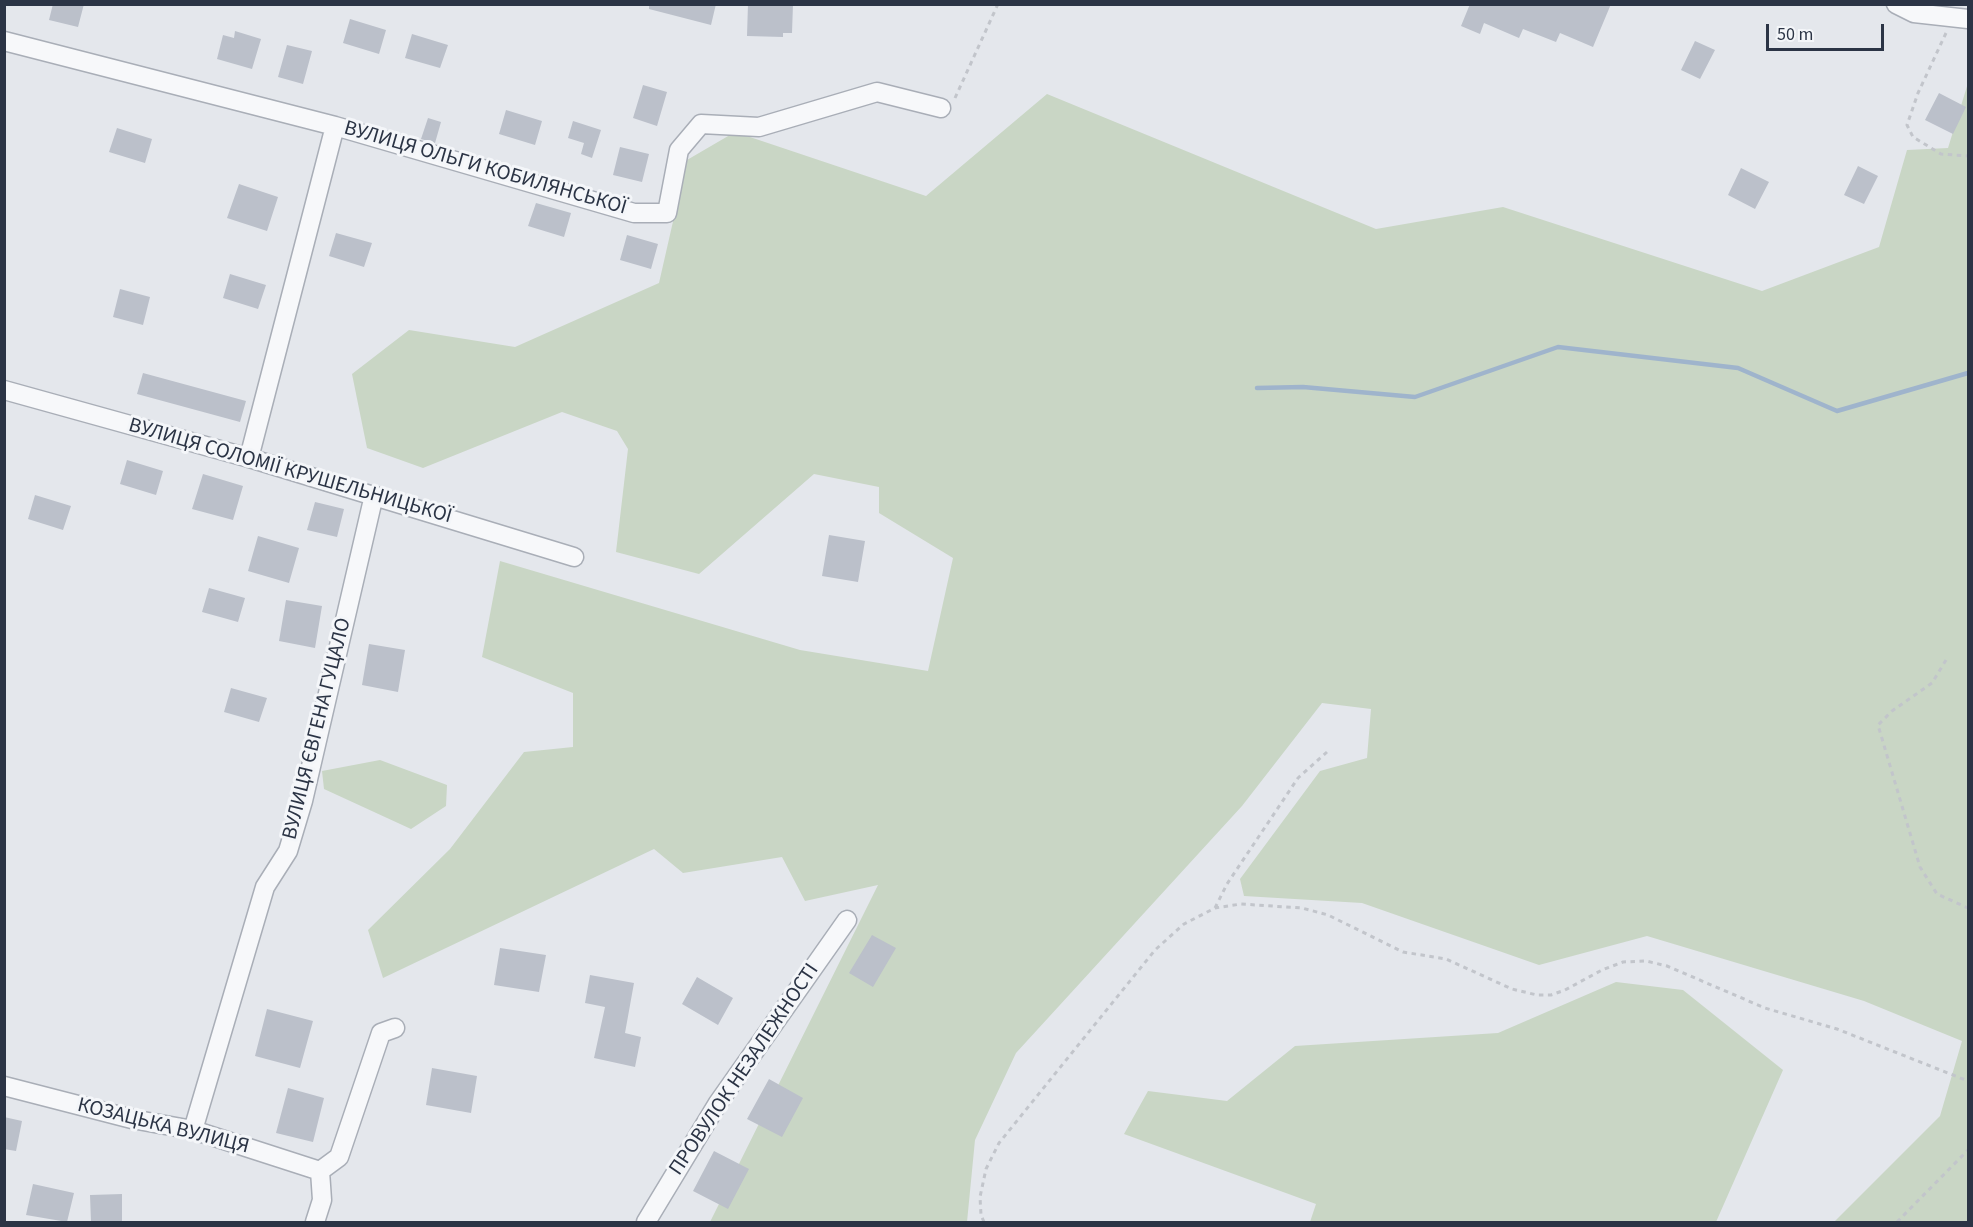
<!DOCTYPE html>
<html>
<head>
<meta charset="utf-8">
<style>
  body { margin:0 }
  #map { position:relative; width:1973px; height:1227px; overflow:hidden; background:#e4e7ec; font-family:"Source Sans 3",sans-serif }
  canvas { display:block }
  .frame { position:absolute; inset:0; border:6px solid #2b3445; pointer-events:none }
  .scale { position:absolute; left:1766px; top:24px; width:118px; height:27px; box-sizing:border-box; border:3px solid #2b3445; border-top:0; padding-left:8px; font-size:18px; line-height:21px; white-space:nowrap; color:#2b3445; -webkit-text-stroke:4px #f4f6f9; paint-order:stroke }
</style>
</head>
<body>
<div id="map">
<canvas width="1973" height="1227"></canvas>
<div class="frame"></div>
<div class="scale">50 m</div>
</div>
<script>
const c = document.querySelector('canvas').getContext('2d');
c.lineJoin = 'round';
function paint(path, color) {
  c.fillStyle = color;
  c.fill(path, 'evenodd');
}
function toPath(rows) {
  const path = new Path2D();
  for (const r of rows) {
    path.moveTo(r[0], r[1]);
    for (let i = 2; i < r.length; i += 2) path.lineTo(r[i], r[i + 1]);
  }
  return path;
}
function strokePath(path, color, width, dash) {
  c.strokeStyle = color;
  c.lineWidth = width;
  c.lineCap = dash ? 'butt' : 'round';
  c.setLineDash(dash || []);
  c.stroke(path);
}
function write(font, color, halo, rows, align = 'center') {
  c.font = font + ' "Source Sans 3",sans-serif';
  c.lineWidth = 6;
  c.setLineDash([]);
  c.textBaseline = 'middle';
  c.strokeStyle = halo;
  c.fillStyle = color;
  for (const [text, x, y, turn = 0] of rows) {
    c.save();
    c.translate(x, y);
    c.rotate((+turn || 0) * Math.PI / 180);
    c.textAlign = isNaN(turn) ? turn : align;
    if (halo) c.strokeText(text, 0, 0);
    c.fillText(text, 0, 0);
    c.restore();
  }
}
const green = toPath([
  [1968,83,1968,1222,1834,1222,1940,1116,1962,1041,1864,1001,1647,936,1539,965,1362,903,1244,896,1240,879,1320,771,1367,758,1371,709,1322,703,1242,806,1016,1053,975,1140,967,1222,710,1222,878,885,805,901,782,857,683,873,654,849,383,978,368,930,450,849,524,752,573,747,573,693,482,657,500,561,800,650,928,671,953,558,879,513,879,487,814,474,699,574,616,552,628,449,617,431,562,412,423,468,367,448,352,374,409,330,515,347,659,283,687,160,735,132,926,196,1047,94,1376,229,1503,207,1762,291,1879,247,1907,150,1948,148],
  [380,760,447,785,446,806,411,829,324,789,322,771],
  [1616,982,1683,990,1783,1070,1716,1222,1310,1222,1316,1204,1124,1134,1148,1091,1227,1101,1295,1046,1498,1033]
]);
const stream = toPath([
  [1257,388,1303,387,1415,397,1558,347,1738,368,1837,411,1968,373]
]);
const building = toPath([
  [53,4,84,4,78,27,49,20],
  [649,4,716,4,711,25,649,9],
  [748,4,793,4,792,33,783,33,783,37,747,36],
  [1470,4,1611,4,1593,47,1560,33,1556,42,1523,29,1519,38,1484,23,1480,34,1461,26],
  [350,19,386,30,379,54,343,43],
  [235,31,261,39,252,69,217,59,223,35,234,38],
  [412,34,448,45,440,68,405,58],
  [1695,41,1715,50,1700,79,1681,70],
  [287,45,312,51,303,84,278,77],
  [643,85,667,92,657,126,633,118],
  [1939,93,1966,107,1953,134,1925,120],
  [506,110,542,121,535,145,499,134],
  [428,118,441,122,435,143,421,139],
  [573,121,601,130,592,158,581,154,584,143,568,138],
  [117,128,152,139,145,163,109,152],
  [620,147,649,154,642,182,613,175],
  [1858,166,1878,176,1864,204,1844,195],
  [1741,168,1769,182,1755,209,1728,195],
  [239,184,278,197,267,231,227,218],
  [536,203,571,213,564,237,528,226],
  [336,233,372,243,364,267,329,256],
  [627,235,658,244,651,269,620,260],
  [230,274,266,285,258,309,223,298],
  [120,289,150,297,143,325,113,317],
  [143,373,246,401,240,422,137,394],
  [127,460,163,471,156,495,120,484],
  [203,474,243,486,233,520,192,509],
  [35,495,71,506,63,530,28,519],
  [315,502,344,509,337,537,307,530],
  [829,535,865,541,858,582,822,576],
  [258,536,299,548,289,583,248,571],
  [209,588,245,598,238,622,202,612],
  [286,600,322,606,315,648,279,641],
  [369,644,405,650,398,692,362,685],
  [231,688,267,698,259,722,224,712],
  [872,935,896,948,873,987,849,973],
  [500,948,546,955,539,992,494,985],
  [590,975,634,983,625,1033,641,1037,635,1067,594,1058,605,1007,585,1003],
  [697,977,733,998,718,1025,682,1004],
  [267,1009,313,1021,300,1068,255,1056],
  [432,1068,477,1076,471,1113,426,1105],
  [769,1079,803,1098,782,1137,747,1119],
  [288,1088,324,1098,313,1142,276,1133],
  [4,1117,22,1121,16,1151,4,1149],
  [714,1151,749,1169,728,1209,693,1191],
  [33,1184,74,1193,67,1222,26,1215],
  [122,1194,122,1222,91,1222,90,1195]
]);
const path = toPath([
  [1946,33,1918,93,1907,125,1913,137,1941,154,1968,156],
  [955,98,998,4],
  [1946,660,1932,683,1892,711,1878,725,1920,867,1937,894,1968,908],
  [1215,908,1227,884,1298,778,1327,752],
  [984,1222,981,1215,980,1197,986,1169,999,1143,1155,950,1184,924,1215,908,1241,904,1302,908,1328,915,1403,952,1446,959,1512,989,1537,995,1551,995,1565,990,1602,970,1623,962,1646,961,1667,966,1765,1008,1837,1029,1968,1081],
  [1897,1222,1968,1150]
]);
const minor = toPath([
  [1896,4,1914,13,1968,19],
  [4,41,335,126,634,213,667,213,679,150,701,124,759,127,877,92,941,108],
  [4,390,249,458,574,557],
  [249,458,335,126],
  [4,1086,132,1119,193,1130,320,1171],
  [193,1130,265,887,288,851,303,801,374,495],
  [320,1171,339,1157,381,1033,395,1028],
  [315,1222,322,1200,320,1171],
  [646,1222,718,1103,847,920]
]);
const streetNames = [
  ["ВУЛИЦЯ ОЛЬГИ КОБИЛЯНСЬКОЇ",485,169,16],
  ["ВУЛИЦЯ СОЛОМІЇ КРУШЕЛЬНИЦЬКОЇ",290,472,16],
  ["ВУЛИЦЯ ЄВГЕНА ГУЦАЛО",318,729,-76],
  ["ПРОВУЛОК НЕЗАЛЕЖНОСТІ",745,1070,-56],
  ["КОЗАЦЬКА ВУЛИЦЯ",163,1127,14]
];
paint(green, '#c9d6c5');
strokePath(stream, '#9fb4cc', 4.5);
paint(building, '#bbc0ca');
strokePath(minor, '#a9aeb7', 21);
strokePath(path, '#c2c5cb', 3, [4.5, 4.5]);
strokePath(minor, '#f7f8fa', 18);
write('21px', '#2b3445', '#f4f6f9', streetNames);
</script>
</body>
</html>
